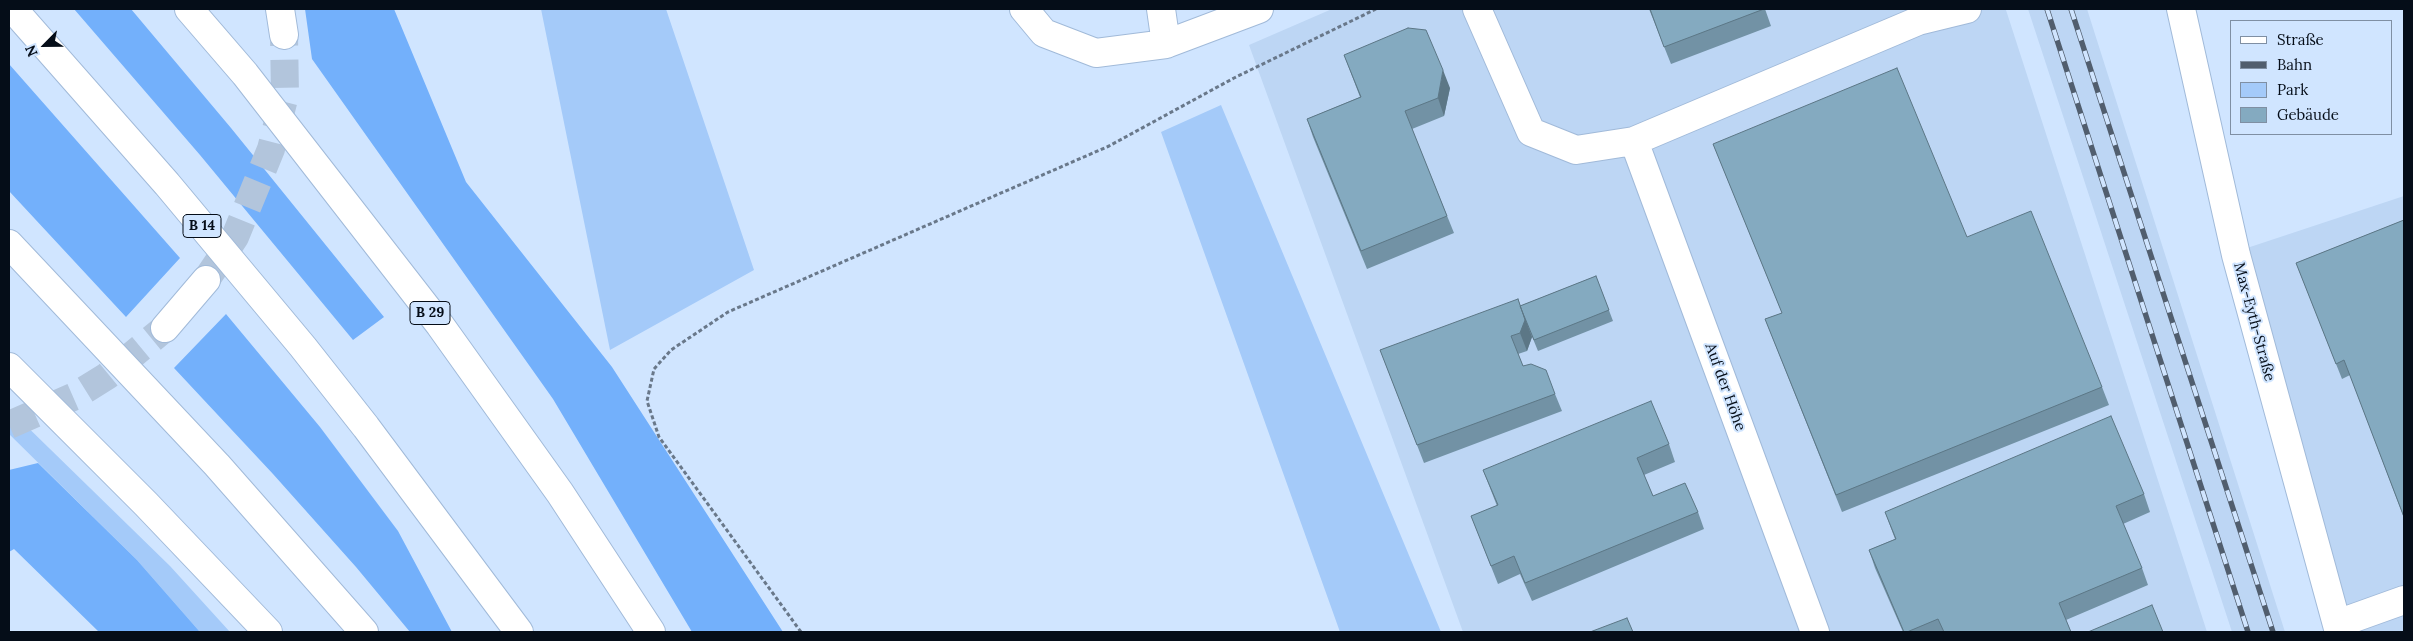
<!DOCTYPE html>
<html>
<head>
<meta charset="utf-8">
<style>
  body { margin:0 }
  #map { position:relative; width:2413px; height:641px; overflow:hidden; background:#d0e5ff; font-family:Lora,serif }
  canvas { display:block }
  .frame { position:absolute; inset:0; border:10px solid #050d18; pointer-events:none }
  .legend { position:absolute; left:2230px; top:20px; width:162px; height:115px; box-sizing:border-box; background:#d0e5ff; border:1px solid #7f8fa3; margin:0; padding:6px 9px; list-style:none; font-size:15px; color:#050d18 }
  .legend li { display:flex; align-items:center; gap:10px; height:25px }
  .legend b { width:25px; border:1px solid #7f8fa3 }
  .north { position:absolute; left:20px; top:20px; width:50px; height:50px; -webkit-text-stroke:4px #d0e5ff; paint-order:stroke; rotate:247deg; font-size:14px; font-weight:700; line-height:20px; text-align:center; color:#050d18 }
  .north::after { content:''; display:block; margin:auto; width:18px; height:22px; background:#050d18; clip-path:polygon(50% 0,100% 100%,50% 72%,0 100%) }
</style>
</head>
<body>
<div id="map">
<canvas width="2413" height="641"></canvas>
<div class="frame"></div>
<ul class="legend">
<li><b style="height:6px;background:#fff"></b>Straße</li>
<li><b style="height:6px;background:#515e6e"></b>Bahn</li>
<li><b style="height:14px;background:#a4caf9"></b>Park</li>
<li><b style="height:14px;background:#84aac0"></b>Gebäude</li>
</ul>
<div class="north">N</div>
</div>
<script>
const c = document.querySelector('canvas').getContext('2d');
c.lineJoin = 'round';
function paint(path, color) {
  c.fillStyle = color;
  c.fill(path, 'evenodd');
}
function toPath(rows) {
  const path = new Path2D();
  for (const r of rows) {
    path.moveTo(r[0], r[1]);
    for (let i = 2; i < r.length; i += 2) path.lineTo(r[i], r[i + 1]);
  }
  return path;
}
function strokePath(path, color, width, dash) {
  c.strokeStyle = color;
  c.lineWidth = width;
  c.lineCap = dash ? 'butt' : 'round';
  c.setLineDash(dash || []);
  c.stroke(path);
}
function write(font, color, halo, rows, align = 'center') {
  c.font = font + ' Lora,serif';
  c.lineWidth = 4;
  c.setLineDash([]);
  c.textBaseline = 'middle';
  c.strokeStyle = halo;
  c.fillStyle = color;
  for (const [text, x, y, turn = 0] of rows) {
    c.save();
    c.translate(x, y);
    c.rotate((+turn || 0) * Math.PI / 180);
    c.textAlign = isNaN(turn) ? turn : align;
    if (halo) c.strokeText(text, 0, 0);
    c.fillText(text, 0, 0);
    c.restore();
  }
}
const built = toPath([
  [1332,9,2006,10,2207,632,1463,632,1249,45],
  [2028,9,2087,9,2285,632,2232,632],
  [2404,196,2404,632,2343,632,2241,250]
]);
const green = toPath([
  [541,9,666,9,754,270,610,350],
  [1221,105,1441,632,1340,632,1161,132],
  [9,409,170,566,230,632,200,632,137,560,9,434]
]);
const forest = toPath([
  [74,9,131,9,231,128,384,317,353,340,200,155],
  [305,9,394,9,466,182,612,367,783,632,692,632,553,399,312,59],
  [9,64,180,258,126,317,9,191],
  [226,314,320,427,398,531,452,632,410,632,356,567,273,474,174,368],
  [38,463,137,560,200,632,99,632,14,549,9,552,9,470]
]);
const highwayTunnel = toPath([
  [206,280,235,237,271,149,285,95,284,35],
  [9,425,75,396,107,376,165,328]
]);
const path = toPath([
  [801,632,659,437,647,401,654,369,671,350,728,312,1109,146,1234,78,1376,9]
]);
const minor = toPath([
  [1024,9,1044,33,1096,53,1166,44,1259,9],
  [1161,9,1166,44],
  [1477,9,1531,132,1576,150,1634,141],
  [2181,9,2236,255,2339,632],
  [2337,624,2404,600],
  [1815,632,1634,141,1918,21,1967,9]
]);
const highway = toPath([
  [13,9,167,184,303,347,366,427,519,632],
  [189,9,245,74,440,325,560,493,651,632],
  [280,9,284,35],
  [9,244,217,465,364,632],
  [165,328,206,280],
  [9,367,146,504,268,632]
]);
const rail = toPath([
  [2047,9,2248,632],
  [2071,9,2273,632]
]);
const wall = toPath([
  [1649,9,1765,9,1771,26,1671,64],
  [1344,55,1450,88,1444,116,1412,129,1454,233,1367,269,1313,137,1307,119,1360,97],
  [1713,144,1967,237,2102,387,2109,405,1842,512,1765,319,1782,313,1720,161],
  [2404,220,2404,518,2350,375,2342,379,2296,263],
  [1596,276,1613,321,1538,351,1524,317,1532,337,1527,351,1518,354,1523,366,1555,394,1562,411,1424,463,1380,350,1520,306],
  [1669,444,1675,462,1644,475,1653,496,1698,512,1704,529,1532,601,1520,574,1498,584,1471,516,1497,506,1483,470],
  [2144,494,2150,512,2123,524,2142,568,2148,585,2066,620,2071,632,1903,632,1875,568,1869,550,1895,539,1885,512]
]);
const shadedWall = toPath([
  [1443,70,1450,88,1444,116,1438,98],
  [1518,299,1532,337,1527,351,1520,333]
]);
const building = toPath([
  [1650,9,1764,9,1664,47,1650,9],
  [1408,28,1426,30,1443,70,1438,98,1405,111,1447,216,1361,251,1307,119,1361,97,1344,55,1408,28],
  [1897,68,1967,237,2031,211,2102,387,1836,495,1765,319,1782,313,1713,144,1897,68],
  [2404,220,2404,517,2344,360,2336,364,2296,263,2404,220],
  [1596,276,1609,310,1534,340,1520,306,1596,276],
  [1518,299,1525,320,1520,333,1511,336,1523,366,1531,364,1546,370,1555,394,1417,445,1380,350,1518,299],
  [1651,401,1669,444,1637,458,1653,496,1685,483,1698,512,1525,583,1514,556,1491,566,1471,516,1498,505,1483,470,1651,401],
  [2111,416,2144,494,2116,506,2142,568,2059,603,2071,632,1944,632,1938,619,1907,632,1904,632,1869,550,1896,539,1885,512,2111,416],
  [2152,605,2163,632,2088,632,2152,605],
  [1627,618,1633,632,1590,632,1627,618]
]);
const shields = [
  [202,226,38],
  [430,313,40]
];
const shieldNames = [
  ["B 14",202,226],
  ["B 29",430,313]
];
const streetNames = [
  ["Max-Eyth-Straße",2254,322,75],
  ["Auf der Höhe",1725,387,70]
];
paint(built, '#bdd6f4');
paint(green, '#a4caf9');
paint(forest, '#73b0fb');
strokePath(highwayTunnel, '#b2c5dc', 28, [28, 14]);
strokePath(minor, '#a1bad9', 30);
strokePath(highway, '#a1bad9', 30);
strokePath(path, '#69788a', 3, [4, 2.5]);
strokePath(minor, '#fff', 28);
strokePath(highway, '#fff', 28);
strokePath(rail, '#515e6e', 5.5);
strokePath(rail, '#d0e5ff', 4, [11]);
paint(wall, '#7292a5');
paint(shadedWall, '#5c7786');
paint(building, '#84aac0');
strokePath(building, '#5c7786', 1);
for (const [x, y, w] of shields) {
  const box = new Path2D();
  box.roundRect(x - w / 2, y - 11.5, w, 23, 4);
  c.fillStyle = '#d0e5ff';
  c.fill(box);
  strokePath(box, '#050d18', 1);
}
write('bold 14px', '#050d18', null, shieldNames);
write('15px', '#050d18', '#d0e5ff', streetNames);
</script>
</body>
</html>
